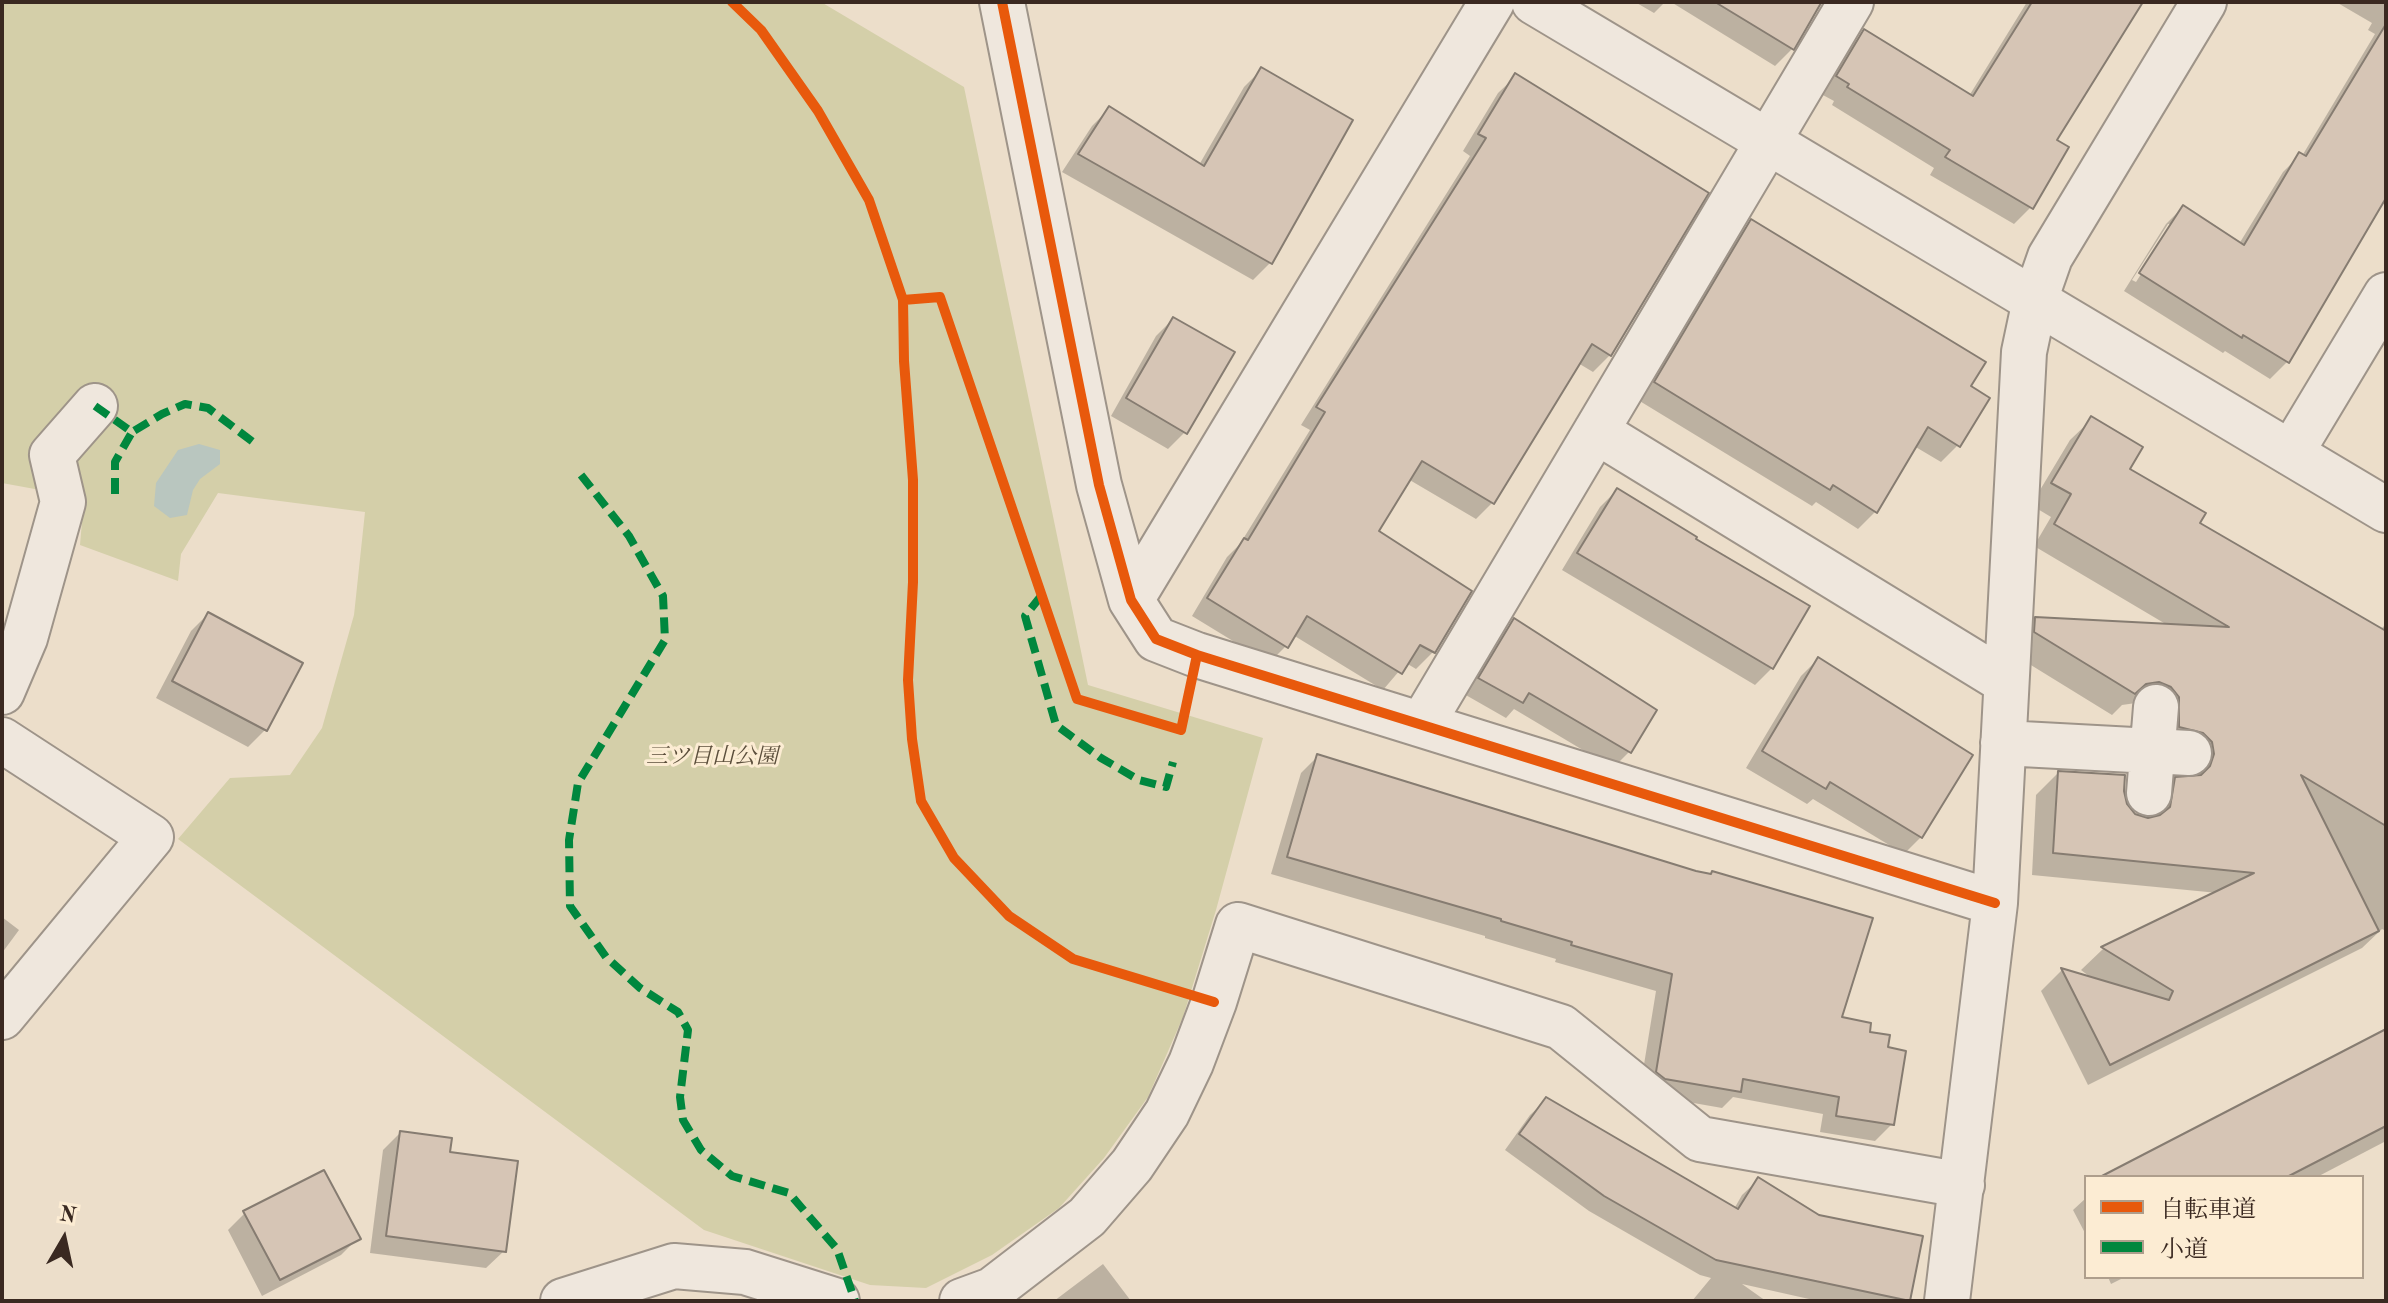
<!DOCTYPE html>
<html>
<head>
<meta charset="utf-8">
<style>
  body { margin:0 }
  #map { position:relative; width:2388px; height:1303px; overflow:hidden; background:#ecdeca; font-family:"Old Standard TT","Noto Serif JP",serif }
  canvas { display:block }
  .frame { position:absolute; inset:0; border:4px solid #3a2921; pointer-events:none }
  .legend { position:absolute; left:2084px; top:1175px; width:280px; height:104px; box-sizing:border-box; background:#fcecd3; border:2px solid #ae9e8c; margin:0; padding:10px 14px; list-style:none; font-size:24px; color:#3a2921 }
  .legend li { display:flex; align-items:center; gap:16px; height:40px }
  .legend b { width:40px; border:2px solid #ae9e8c }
  .north { position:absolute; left:24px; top:1199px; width:80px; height:80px; -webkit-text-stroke:6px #fcecd3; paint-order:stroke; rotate:9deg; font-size:22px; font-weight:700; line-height:32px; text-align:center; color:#3a2921 }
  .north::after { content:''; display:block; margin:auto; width:28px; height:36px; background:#3a2921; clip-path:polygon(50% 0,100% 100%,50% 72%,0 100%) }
</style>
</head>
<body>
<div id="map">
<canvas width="2388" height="1303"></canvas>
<div class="frame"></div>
<ul class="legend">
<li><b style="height:10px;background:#e8590c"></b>自転車道</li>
<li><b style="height:10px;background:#00873e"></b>小道</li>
</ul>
<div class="north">N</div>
</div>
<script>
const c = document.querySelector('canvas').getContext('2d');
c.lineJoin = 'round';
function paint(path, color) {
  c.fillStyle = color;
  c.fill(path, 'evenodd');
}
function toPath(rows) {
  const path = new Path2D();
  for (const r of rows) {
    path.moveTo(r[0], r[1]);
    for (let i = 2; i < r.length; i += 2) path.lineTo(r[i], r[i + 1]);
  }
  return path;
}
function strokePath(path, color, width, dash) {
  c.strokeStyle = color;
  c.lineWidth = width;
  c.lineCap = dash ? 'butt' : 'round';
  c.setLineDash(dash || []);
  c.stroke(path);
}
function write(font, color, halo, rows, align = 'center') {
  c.font = font + ' "Old Standard TT","Noto Serif JP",serif';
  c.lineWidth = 6;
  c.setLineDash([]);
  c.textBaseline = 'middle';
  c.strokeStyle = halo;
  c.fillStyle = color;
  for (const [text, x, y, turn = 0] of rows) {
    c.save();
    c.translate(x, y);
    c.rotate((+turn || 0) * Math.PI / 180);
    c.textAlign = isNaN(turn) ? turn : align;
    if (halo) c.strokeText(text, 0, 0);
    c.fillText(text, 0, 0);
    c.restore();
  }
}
const green = toPath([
  [2,2,821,2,964,87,1088,685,1263,738,1216,910,1183,1017,1148,1097,1104,1158,1059,1208,992,1255,926,1288,870,1285,704,1230,178,839,230,778,290,775,322,728,354,615,365,512,218,493,181,554,178,581,80,545,84,498,2,483]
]);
const water = toPath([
  [199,444,220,450,220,464,200,479,193,490,187,515,170,518,154,506,156,483,178,450]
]);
const shadow = toPath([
  [1635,2,1665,2,1654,13],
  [1671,2,1816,2,1792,49,1775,66],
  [2027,2,2141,2,2054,141,2031,207,2014,224,1930,175,1934,168,1832,105,1834,101,1821,94,1847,49,1864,32,1969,96],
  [2336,2,2386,2,2386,195,2287,362,2270,379,2225,351,2223,353,2124,291,2166,224,2183,207,2239,244,2283,172,2300,155,2302,156,2375,34,2368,30,2372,23],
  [2168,224,2173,224,2136,282,2132,280],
  [1261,70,1270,263,1253,280,1062,172,1092,126,1109,109,1199,165,1244,87],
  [1516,76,1610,355,1593,372,1578,363,1493,502,1476,519,1408,479,1376,531,1433,652,1416,669,1406,663,1383,690,1293,635,1286,646,1269,663,1192,616,1227,557,1240,544,1310,430,1301,425,1470,156,1463,151,1498,93],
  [1752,221,1968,387,1958,445,1941,462,1914,446,1875,512,1858,529,1816,502,1812,506,1638,400,1735,238],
  [1173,319,1185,432,1168,449,1111,416,1156,336],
  [2092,419,2128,470,2197,524,2380,630,2386,624,2386,931,2382,929,2362,948,2088,1085,2041,991,2062,970,2094,980,2081,970,2103,949,2218,893,2032,875,2036,795,2058,773,2122,791,2125,805,2134,816,2151,819,2154,801,2176,779,2193,778,2190,765,2136,703,2122,705,2112,715,2013,654,2014,641,2036,619,2169,626,2034,546,2051,517,2031,505,2070,440],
  [1617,490,1808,607,1772,668,1755,685,1562,570,1600,507],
  [208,614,265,730,248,747,156,698,191,631],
  [1514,621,1654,711,1629,752,1613,768,1514,709,1506,718,1464,694,1498,637],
  [1818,659,1921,837,1904,854,1813,799,1807,804,1746,768,1801,676],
  [1318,756,1867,1034,1885,1048,1892,1124,1875,1141,1820,1132,1823,1114,1733,1097,1722,1108,1648,1095,1640,1089,1656,991,1555,962,1556,959,1485,938,1485,936,1271,874,1301,773],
  [2,917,19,930,2,953],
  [2386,1031,2386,1141,2317,1177,2107,1177],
  [1546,1100,1734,1209,1742,1195,1758,1180,1818,1217,1921,1237,1908,1301,1818,1301,1742,1284,1766,1301,1692,1301,1711,1278,1700,1275,1589,1211,1505,1150,1530,1115],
  [400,1133,448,1154,504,1251,486,1268,370,1253,383,1150],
  [2086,1198,2086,1235,2073,1210],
  [245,1213,358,1238,341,1255,262,1296,228,1230],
  [1103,1264,1131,1301,1054,1301],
  [2108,1277,2125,1277,2111,1284]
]);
const building = toPath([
  [1715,2,1820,2,1821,3,1794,50,1715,2],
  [2032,2,2143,2,2057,140,2069,147,2033,209,1945,157,1950,150,1847,87,1849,84,1836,76,1864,29,1973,96,2032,2],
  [2386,24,2386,198,2289,363,2243,335,2242,338,2139,273,2183,205,2244,245,2299,152,2306,156,2386,24],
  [1261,67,1353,120,1272,264,1078,154,1109,106,1204,166,1261,67],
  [1515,73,1709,193,1611,356,1592,344,1494,504,1422,461,1379,531,1472,591,1435,653,1420,645,1402,674,1307,616,1288,648,1207,598,1244,538,1248,540,1325,412,1316,407,1486,138,1478,134,1515,73],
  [1751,219,1986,362,1971,386,1990,398,1960,447,1928,427,1877,513,1833,485,1830,490,1654,382,1751,219],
  [1173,317,1235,352,1187,434,1126,398,1173,317],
  [2091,416,2143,447,2130,469,2206,513,2200,523,2386,631,2386,826,2301,775,2379,931,2110,1065,2061,968,2169,1000,2173,991,2101,947,2254,873,2053,853,2058,771,2125,775,2124,791,2127,804,2135,814,2148,818,2160,815,2170,807,2175,777,2201,775,2210,766,2214,754,2212,742,2203,733,2179,727,2179,697,2171,687,2159,682,2146,684,2135,694,2034,632,2035,617,2229,627,2054,524,2071,494,2051,483,2091,416],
  [1617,488,1697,537,1696,539,1810,606,1773,669,1577,553,1617,488],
  [208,612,303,663,267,731,172,681,208,612],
  [1514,618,1657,710,1631,753,1529,693,1523,703,1478,678,1514,618],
  [1818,657,1973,755,1922,838,1830,782,1826,789,1762,751,1818,657],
  [1317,754,1696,871,1711,874,1712,871,1873,918,1842,1017,1871,1023,1870,1032,1890,1035,1888,1047,1906,1051,1894,1125,1836,1116,1839,1097,1743,1079,1741,1092,1665,1079,1656,1072,1672,974,1571,945,1572,942,1501,921,1501,919,1287,857,1317,754],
  [2386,1029,2386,1126,2287,1177,2100,1177,2386,1029],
  [1546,1097,1738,1209,1758,1177,1819,1215,1923,1236,1910,1301,1716,1260,1604,1196,1519,1134,1546,1097],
  [400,1131,452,1138,450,1152,518,1161,506,1252,386,1236,400,1131],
  [324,1170,361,1239,280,1280,243,1211,324,1170]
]);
const minor = toPath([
  [1002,2,1099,485,1131,600,1156,639,1197,655,1995,903],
  [1596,431,2006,682],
  [2291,453,2386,295],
  [1131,600,1492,2],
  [2,692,25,638,63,502,52,455,95,406],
  [1422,724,1851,2],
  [2,740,151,837,2,1017],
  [2003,743,2189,753],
  [2149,793,2156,707],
  [563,1301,674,1266,745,1272,837,1301],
  [962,1301,992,1290,1087,1217,1132,1165,1167,1113,1191,1063,1214,1002,1238,925,1561,1027,1700,1139,1962,1185],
  [1947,1301,1995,903,2024,352,2035,300,2050,257,2204,2]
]);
const tertiary = toPath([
  [1534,2,2386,510]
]);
const quiet = toPath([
  [95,406,132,432,162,414,185,404,208,408,257,445],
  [581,475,629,536,663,596,665,640,578,783,569,840,570,906,606,957,640,988,678,1012,688,1030,680,1097,683,1120,701,1150,732,1176,789,1193,837,1249,855,1301],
  [115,494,115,462,132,432],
  [1041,596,1025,616,1056,725,1101,758,1139,780,1166,787,1173,762]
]);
const cycleway = toPath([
  [732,2,761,30,818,111,869,200,903,300,904,361,913,480,913,582,908,680,912,739,921,801,954,858,1009,916,1073,959,1214,1002],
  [1002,2,1099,485,1131,600,1156,639,1197,655,1995,903],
  [903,300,940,297,1077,699,1181,730,1197,655]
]);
const parkNames = [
  ["三ツ目山公園",712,757]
];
paint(green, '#d4cfa9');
paint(water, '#b9c6bf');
paint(shadow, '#0003');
paint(building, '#d6c5b5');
strokePath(building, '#867c71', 2);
strokePath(minor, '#9e9489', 48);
strokePath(tertiary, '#9e9489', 48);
strokePath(minor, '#efe7dd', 44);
strokePath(tertiary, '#efe7dd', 44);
strokePath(quiet, '#00873e', 8, [16, 8]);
strokePath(cycleway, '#e8590c', 10);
write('italic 22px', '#5c4f3c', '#fcecd3', parkNames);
</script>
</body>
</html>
